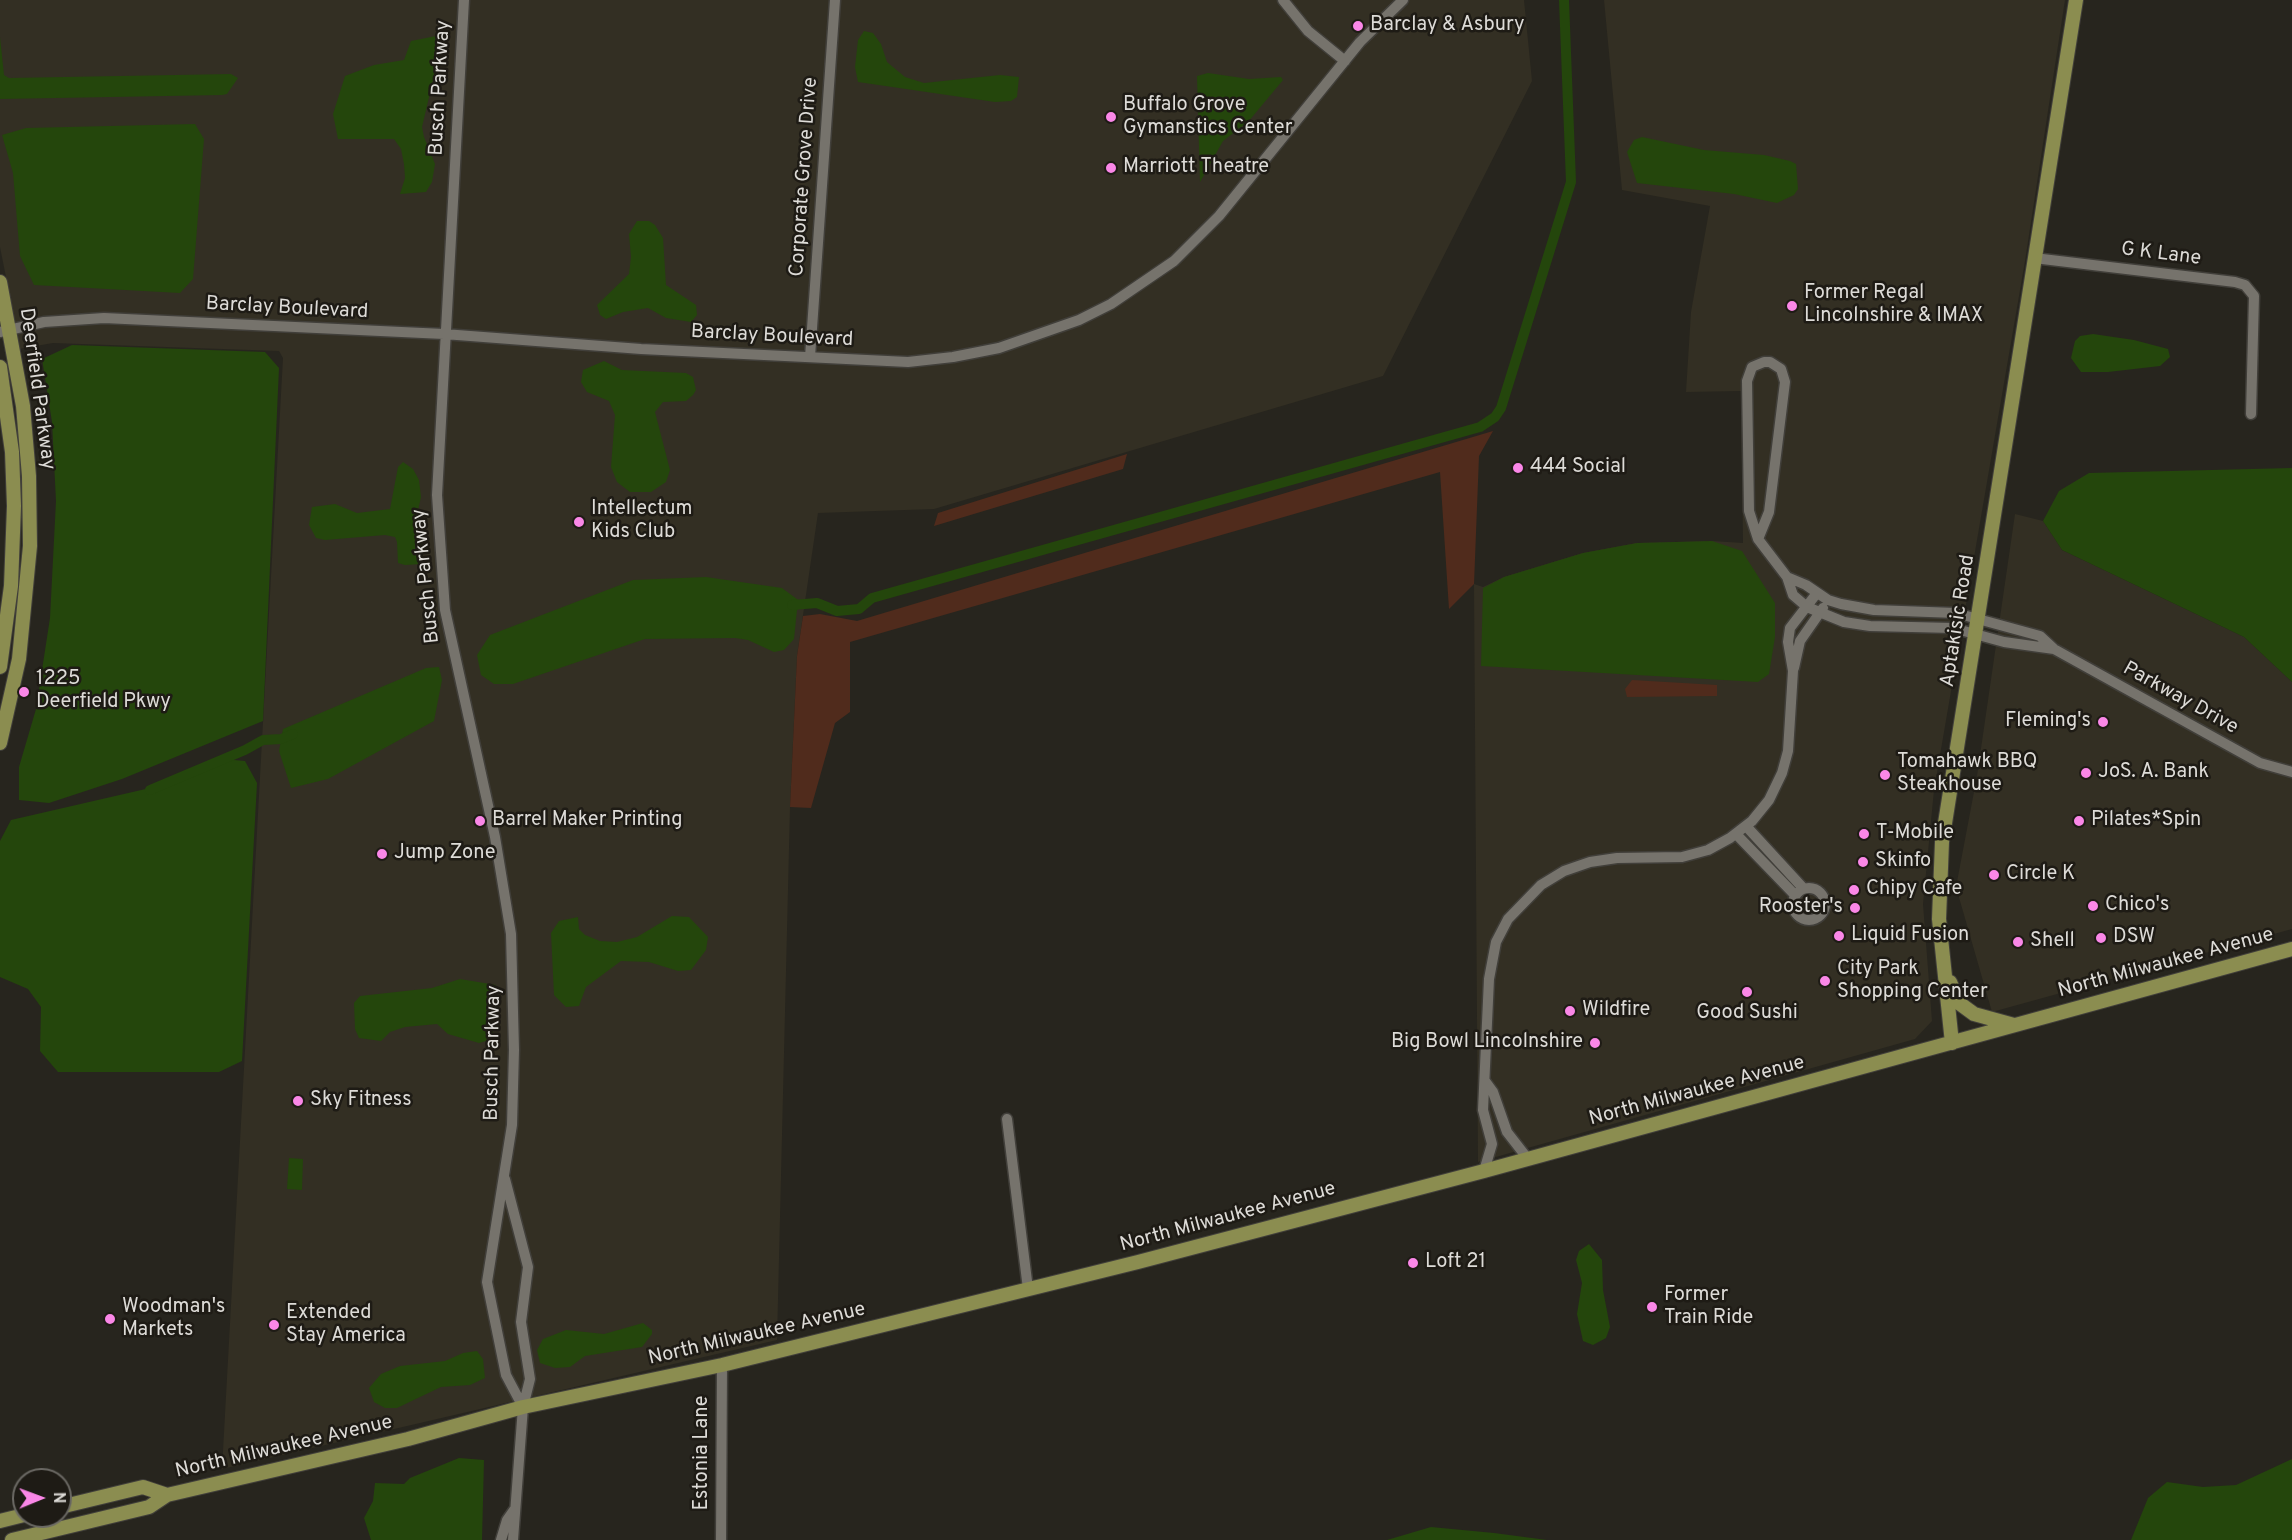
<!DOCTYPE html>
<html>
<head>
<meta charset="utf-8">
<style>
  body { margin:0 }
  #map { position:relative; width:2292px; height:1540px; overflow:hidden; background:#27251e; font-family:Overpass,sans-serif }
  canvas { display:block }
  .north { position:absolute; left:12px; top:1468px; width:60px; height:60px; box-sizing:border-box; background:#1e1b15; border:2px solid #6a6863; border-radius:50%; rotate:89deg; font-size:16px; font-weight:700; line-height:24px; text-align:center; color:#dddbd7 }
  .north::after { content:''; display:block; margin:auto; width:21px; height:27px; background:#fa87e7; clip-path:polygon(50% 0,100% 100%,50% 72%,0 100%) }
</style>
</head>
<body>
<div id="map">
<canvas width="2292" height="1540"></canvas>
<div class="north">N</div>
</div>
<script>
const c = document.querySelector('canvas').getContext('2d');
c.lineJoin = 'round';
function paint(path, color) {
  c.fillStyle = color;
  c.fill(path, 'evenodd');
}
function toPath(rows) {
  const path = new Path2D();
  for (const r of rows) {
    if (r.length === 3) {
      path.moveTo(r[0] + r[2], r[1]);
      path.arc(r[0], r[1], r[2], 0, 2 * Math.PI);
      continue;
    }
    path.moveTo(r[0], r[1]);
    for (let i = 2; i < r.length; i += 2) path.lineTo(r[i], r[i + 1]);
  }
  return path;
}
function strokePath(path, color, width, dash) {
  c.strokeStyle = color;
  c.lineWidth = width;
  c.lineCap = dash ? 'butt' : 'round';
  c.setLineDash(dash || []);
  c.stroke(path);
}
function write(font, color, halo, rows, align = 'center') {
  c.font = font + ' Overpass,sans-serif';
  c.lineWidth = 5;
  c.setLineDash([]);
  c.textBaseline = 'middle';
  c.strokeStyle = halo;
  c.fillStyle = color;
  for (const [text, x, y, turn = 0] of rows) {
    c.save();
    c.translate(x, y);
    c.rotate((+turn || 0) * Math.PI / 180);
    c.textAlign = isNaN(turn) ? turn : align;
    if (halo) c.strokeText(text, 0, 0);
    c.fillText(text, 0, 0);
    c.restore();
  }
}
const built = toPath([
  [0,0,1524,0,1532,81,1383,376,934,509,818,513,797,656,790,807,777,1340,222,1469,283,358,279,351,53,343,13,350,12,307,0,247],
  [1604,0,2065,0,2025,261,1934,790,1923,904,1932,1021,1915,1039,1478,1162,1474,584,1483,587,1504,577,1583,553,1637,543,1712,541,1743,543,1741,391,1686,392,1691,312,1710,206,1622,190],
  [2015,514,2043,521,2062,550,2244,637,2292,682,2292,929,1992,1012,1956,887,1977,776]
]);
const green = toPath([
  [1493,431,1479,456,1474,584,1449,609,1440,472,850,642,850,712,835,723,811,808,790,807,797,656,803,616,820,614,857,621],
  [1127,454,1123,469,934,526,938,513],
  [1632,680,1717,685,1717,696,1627,697,1625,689]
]);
const water = toPath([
  [864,31,873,33,881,44,887,62,905,77,924,83,1000,75,1019,77,1017,97,1011,101,995,102,858,82,855,67,858,40],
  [436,36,441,46,422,127,424,137,435,164,432,182,426,192,400,194,405,178,404,164,401,149,394,139,338,139,333,114,345,76,374,65,404,60,411,41],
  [0,37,4,75,9,78,231,74,238,78,227,94,222,95,0,99],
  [1208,73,1249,79,1281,77,1283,80,1248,122,1223,141,1200,182,1197,76],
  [195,124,204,139,193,279,180,293,34,285,20,256,13,173,2,135,26,128],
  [1642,137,1704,150,1764,155,1790,161,1796,164,1798,189,1794,195,1777,203,1734,194,1637,183,1627,152,1634,140],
  [637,221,649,221,655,225,663,238,666,285,696,305,697,315,691,322,666,318,648,308,623,312,606,319,600,315,597,305,629,274,631,257,629,234],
  [2093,334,2134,340,2168,349,2170,357,2160,366,2108,372,2081,372,2071,358,2075,341,2080,336],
  [72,345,265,352,279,368,263,721,122,779,49,803,19,800,19,767,36,709,50,618,56,501,52,422,42,359],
  [604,361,622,370,686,373,693,377,696,390,693,395,686,401,663,402,655,412,670,470,666,482,651,492,630,492,617,482,611,467,615,415,609,401,587,392,581,382,583,370],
  [403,462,413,469,419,480,421,497,415,524,423,541,423,564,405,565,398,563,397,542,395,537,385,535,325,540,316,538,309,525,312,507,335,504,357,513,390,509,398,467],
  [2292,468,2292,682,2244,637,2062,550,2043,521,2059,491,2089,473],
  [1712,541,1742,551,1775,603,1775,637,1769,674,1758,682,1481,666,1483,588,1504,577,1583,553,1637,543],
  [706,577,782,588,805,605,797,610,794,639,784,650,774,652,748,640,735,638,645,639,513,684,494,684,481,675,477,655,490,635,633,580],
  [439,667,442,680,434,721,328,779,291,788,279,751,283,729,426,668],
  [223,759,245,761,257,783,242,1061,219,1072,58,1072,40,1051,41,1007,28,989,0,977,0,841,11,820,163,785],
  [672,916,689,917,708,937,706,950,691,970,678,971,649,962,621,961,586,987,579,1006,566,1007,554,995,551,933,559,921,578,917,579,929,585,935,600,941,617,942,637,937],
  [460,979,496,985,493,995,493,1039,479,1043,448,1034,437,1024,405,1027,390,1032,381,1041,359,1038,355,1029,354,1003,360,996,432,988],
  [289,1158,303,1159,302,1190,287,1189],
  [1589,1244,1602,1260,1603,1290,1610,1327,1606,1338,1593,1345,1583,1341,1577,1314,1582,1283,1576,1260,1579,1251],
  [643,1323,652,1330,652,1334,642,1347,585,1356,570,1367,555,1368,540,1363,537,1350,543,1339,566,1330,604,1334],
  [477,1351,483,1359,485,1378,470,1385,441,1387,397,1408,385,1408,374,1402,369,1388,381,1374,400,1366,445,1361,463,1353],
  [459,1458,484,1460,482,1540,371,1540,364,1518,373,1501,375,1483,404,1484,410,1478],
  [2292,1459,2292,1540,2131,1540,2148,1498,2167,1482,2203,1487,2236,1485],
  [1431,1527,1494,1533,1547,1540,1387,1540]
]);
const canal = toPath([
  [792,605,817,603,837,611,859,609,872,598,1480,427,1495,417,1501,408,1571,182,1564,0],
  [150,790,245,750,263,740,281,739,293,734]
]);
const minor = toPath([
  [464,0,437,495,445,610,495,837,511,934,514,1050,512,1125,487,1282,506,1375,523,1407],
  [1283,0,1308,31,1345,61],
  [2034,258,2235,282,2245,285,2254,296,2251,414],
  [0,332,44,322,104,318,444,334,641,349,908,362,953,357,999,348,1079,320,1111,304,1174,261,1219,216,1360,42,1403,0],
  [810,357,835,0],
  [1758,539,1769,512,1785,382,1781,369,1770,362,1764,362,1752,367,1747,381,1749,511,1758,539,1787,577,1793,595,1807,607,1844,622,1870,626,1953,628,2004,642,2054,649],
  [1787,577,1806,585,1828,600,1841,604,1874,610,1956,613,2040,636,2054,649,2260,763,2292,772],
  [1794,668,1800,641,1823,608],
  [1746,826,1803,888],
  [1736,834,1795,895],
  [1809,904,16],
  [1485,1081,1493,1092,1507,1132,1528,1159],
  [1007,1119,1028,1289],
  [1484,1171,1492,1144,1483,1110,1489,979,1496,942,1508,919,1541,885,1564,871,1590,862,1617,858,1682,857,1708,850,1730,838,1752,821,1769,800,1782,773,1788,751,1793,671,1788,642,1790,628,1817,593],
  [505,1179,528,1267,521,1322,530,1379,523,1407,513,1540],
  [501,1540,507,1520,514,1510],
  [721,1540,722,1365]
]);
const major = toPath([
  [0,282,23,406,29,476,30,546,19,659,0,743],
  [0,367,12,452,14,506,11,586,0,667],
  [1950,982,1959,1003,1974,1014,2014,1025],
  [1952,1043,1939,919,1942,842,2076,0],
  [60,1507,143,1487,167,1495],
  [0,1521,24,1515],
  [12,1540,149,1507,167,1495,408,1439,523,1407,722,1365,1138,1262,1484,1171,2292,949]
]);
const markers = [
  [1358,26,6,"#fa87e7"],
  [1111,117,6,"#fa87e7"],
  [1111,168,6,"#fa87e7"],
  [1792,306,6,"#fa87e7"],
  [1518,468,6,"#fa87e7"],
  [579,522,6,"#fa87e7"],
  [24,692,6,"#fa87e7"],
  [2103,722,6,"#fa87e7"],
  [2086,773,6,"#fa87e7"],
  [1885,775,6,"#fa87e7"],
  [480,821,6,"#fa87e7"],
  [2079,821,6,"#fa87e7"],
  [1864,834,6,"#fa87e7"],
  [382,854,6,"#fa87e7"],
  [1863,862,6,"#fa87e7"],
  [1994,875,6,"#fa87e7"],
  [1854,890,6,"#fa87e7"],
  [2093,906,6,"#fa87e7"],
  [1855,908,6,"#fa87e7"],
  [1839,936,6,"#fa87e7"],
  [2101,938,6,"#fa87e7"],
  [2018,942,6,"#fa87e7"],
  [1825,981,6,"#fa87e7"],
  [1747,992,6,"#fa87e7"],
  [1570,1011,6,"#fa87e7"],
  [1595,1043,6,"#fa87e7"],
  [298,1101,6,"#fa87e7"],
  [1413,1263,6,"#fa87e7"],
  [1652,1307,6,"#fa87e7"],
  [110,1319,6,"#fa87e7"],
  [274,1325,6,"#fa87e7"]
];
const poiNames = [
  ["Barclay & Asbury",1370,26],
  ["Buffalo Grove",1123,106],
  ["Gymanstics Center",1123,129],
  ["Marriott Theatre",1123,168],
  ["Former Regal",1804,294],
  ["Lincolnshire & IMAX",1804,317],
  ["444 Social",1530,468],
  ["Intellectum",591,510],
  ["Kids Club",591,533],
  ["1225",36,680],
  ["Deerfield Pkwy",36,703],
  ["Fleming's",2091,722,"right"],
  ["Tomahawk BBQ",1897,763],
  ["Steakhouse",1897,786],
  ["JoS. A. Bank",2098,773],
  ["Barrel Maker Printing",492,821],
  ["Pilates*Spin",2091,821],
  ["T-Mobile",1876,834],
  ["Jump Zone",394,854],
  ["Skinfo",1875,862],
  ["Circle K",2006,875],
  ["Chipy Cafe",1866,890],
  ["Chico's",2105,906],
  ["Rooster's",1843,908,"right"],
  ["Liquid Fusion",1851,936],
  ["DSW",2113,938],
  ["Shell",2030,942],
  ["City Park",1837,970],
  ["Shopping Center",1837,993],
  ["Wildfire",1582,1011],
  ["Good Sushi",1747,1014,"center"],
  ["Big Bowl Lincolnshire",1583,1043,"right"],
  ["Sky Fitness",310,1101],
  ["Loft 21",1425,1263],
  ["Former",1664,1296],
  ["Train Ride",1664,1319],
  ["Woodman's",122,1308],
  ["Markets",122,1331],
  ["Extended",286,1314],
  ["Stay America",286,1337]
];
const streetNames = [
  ["Busch Parkway",441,88,-87],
  ["Corporate Grove Drive",805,177,-86],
  ["G K Lane",2161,255,7],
  ["Barclay Boulevard",287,309,3],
  ["Barclay Boulevard",772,337,3],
  ["Deerfield Parkway",36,389,82],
  ["Busch Parkway",427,576,-96],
  ["Aptakisic Road",1959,621,-81],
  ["Parkway Drive",2180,699,29],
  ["North Milwaukee Avenue",2166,964,-15],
  ["Busch Parkway",494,1053,-89],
  ["North Milwaukee Avenue",1697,1092,-15],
  ["North Milwaukee Avenue",1228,1218,-15],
  ["North Milwaukee Avenue",757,1335,-13],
  ["North Milwaukee Avenue",284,1448,-13],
  ["Estonia Lane",703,1453,-90]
];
paint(built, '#332f23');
paint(green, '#502b1c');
paint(water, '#24460c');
strokePath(canal, '#24460c', 10);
strokePath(minor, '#413f3a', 13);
strokePath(major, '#413f3a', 16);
strokePath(minor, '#76736c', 10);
strokePath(major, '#8b8d50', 14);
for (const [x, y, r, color] of markers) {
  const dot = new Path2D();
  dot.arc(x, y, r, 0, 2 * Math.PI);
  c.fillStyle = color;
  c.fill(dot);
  strokePath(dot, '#1e1b15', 2);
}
write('20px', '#dddbd7', '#1e1b15', poiNames, 'left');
write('20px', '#dddbd7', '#1e1b15', streetNames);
</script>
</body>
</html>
